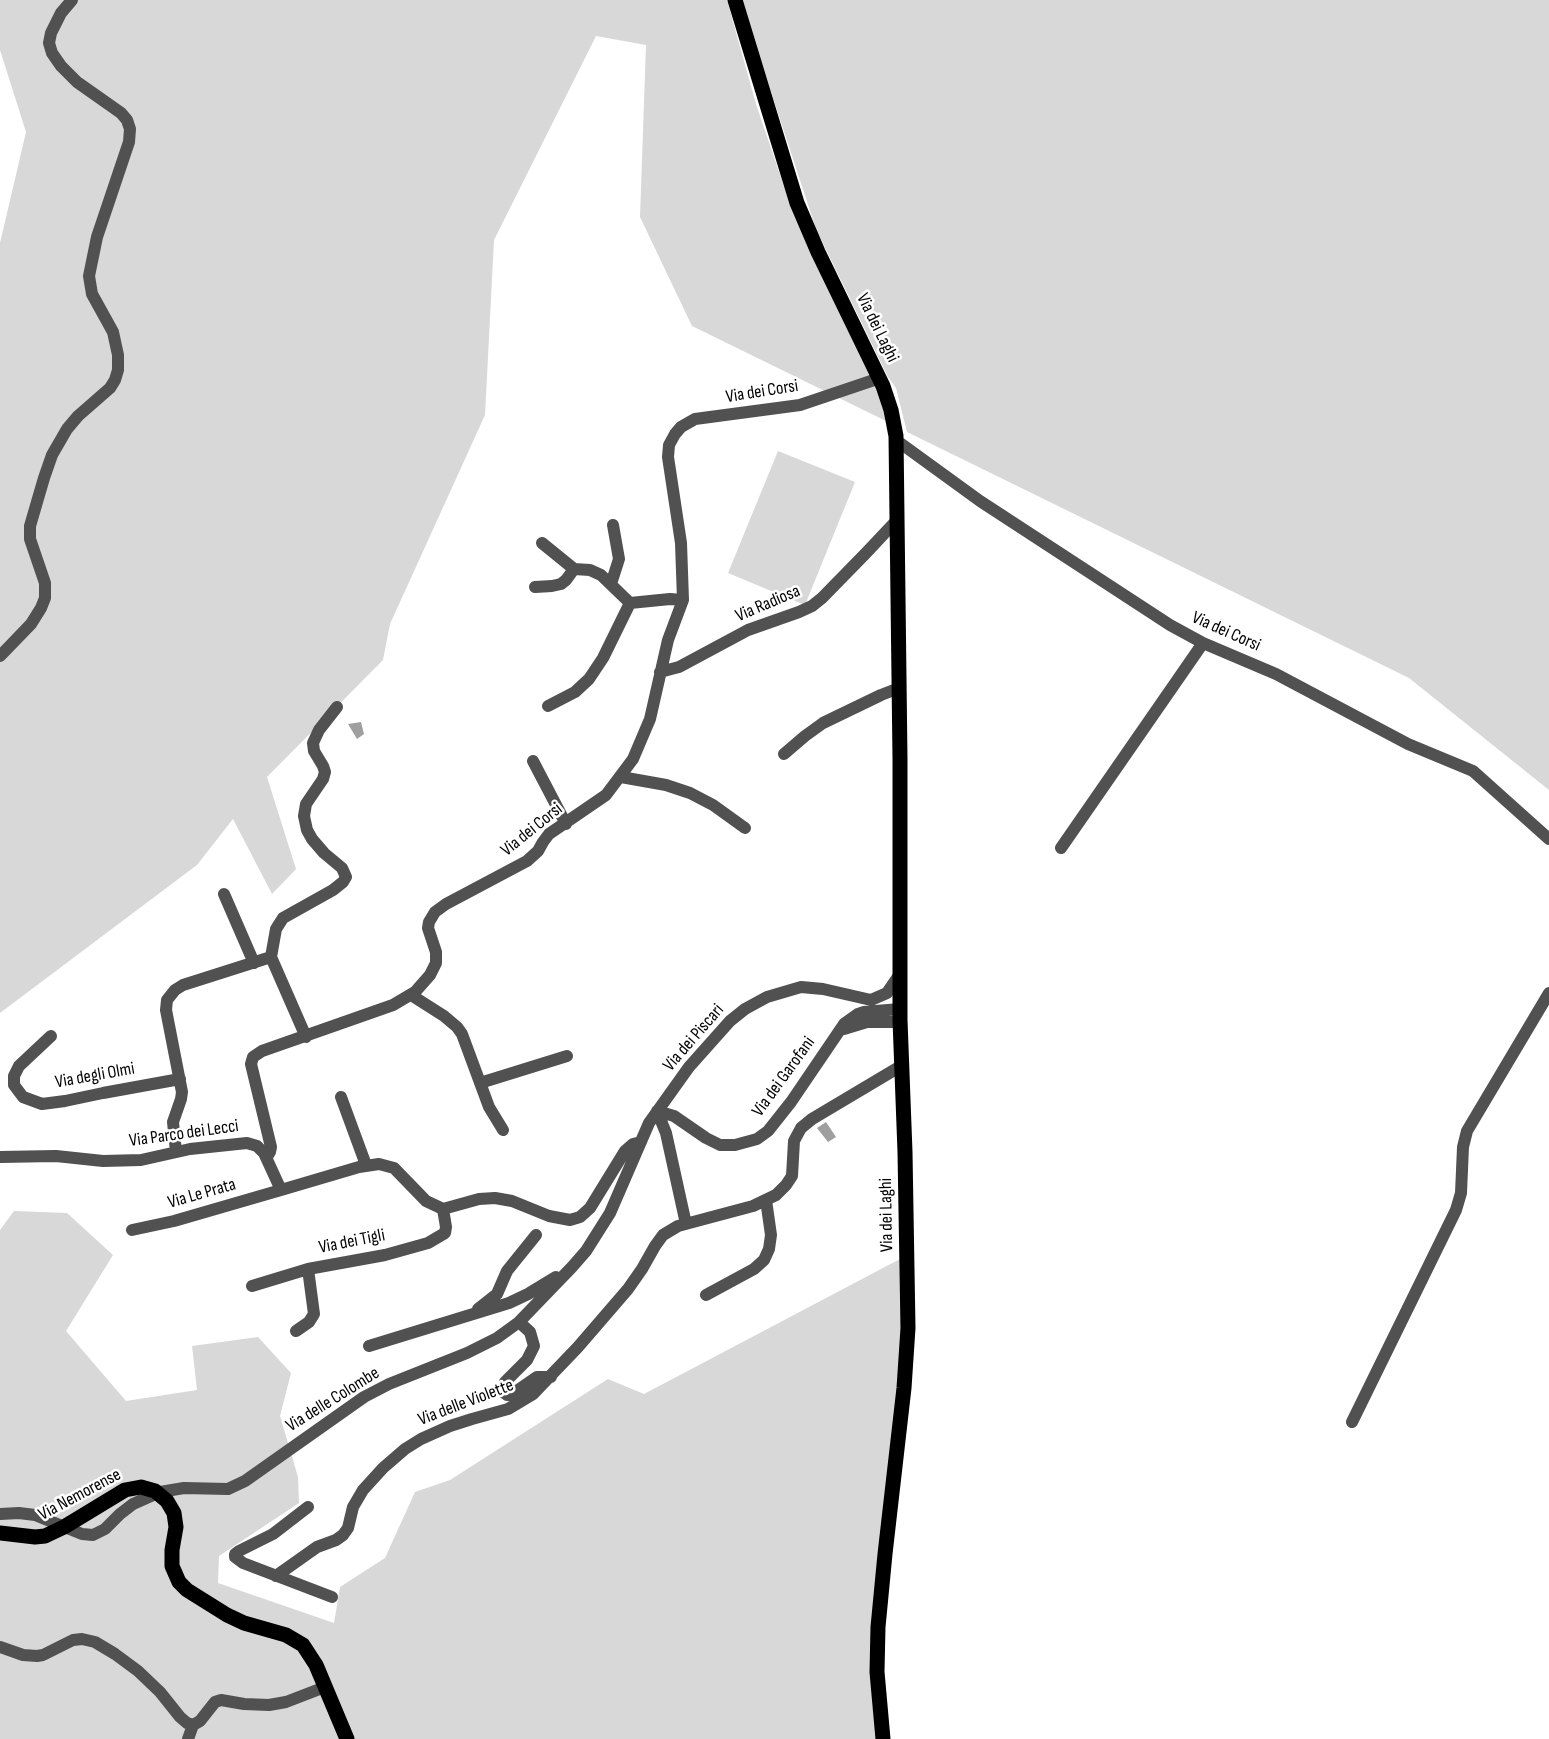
<!DOCTYPE html>
<html>
<head>
<meta charset="utf-8">
<style>
  body { margin:0 }
  canvas { display:block; background:#fff }
</style>
</head>
<body>
<canvas width="1549" height="1739"></canvas>
<script>
const c = document.querySelector('canvas').getContext('2d');
c.lineJoin = 'round';
function paint(path, color) {
  c.fillStyle = color;
  c.fill(path, 'evenodd');
}
function toPath(rows) {
  const path = new Path2D();
  for (const r of rows) {
    path.moveTo(r[0], r[1]);
    for (let i = 2; i < r.length; i += 2) path.lineTo(r[i], r[i + 1]);
  }
  return path;
}
function strokePath(path, color, width, dash) {
  c.strokeStyle = color;
  c.lineWidth = width;
  c.lineCap = dash ? 'butt' : 'round';
  c.setLineDash(dash || []);
  c.stroke(path);
}
function write(font, color, halo, rows, align = 'center') {
  c.font = font + ' "Sofia Sans Condensed",sans-serif';
  c.lineWidth = 5;
  c.setLineDash([]);
  c.textBaseline = 'middle';
  c.strokeStyle = halo;
  c.fillStyle = color;
  for (const [text, x, y, turn = 0] of rows) {
    c.save();
    c.translate(x, y);
    c.rotate((+turn || 0) * Math.PI / 180);
    c.textAlign = isNaN(turn) ? turn : align;
    if (halo) c.strokeText(text, 0, 0);
    c.fillText(text, 0, 0);
    c.restore();
  }
}
const green = toPath([
  [0,0,727,0,756,104,793,213,817,266,880,392,886,421,692,326,640,217,646,45,596,36,494,240,485,415,390,624,383,660,267,777,296,869,272,894,233,819,197,865,0,1013,0,243,26,132,0,50],
  [741,0,1549,0,1549,790,1409,678,907,432,896,388,888,377,816,229],
  [778,451,855,482,805,605,728,573],
  [14,1211,67,1213,113,1255,66,1331,126,1401,197,1390,192,1346,258,1337,291,1373,280,1416,298,1477,299,1503,219,1556,218,1583,334,1623,340,1587,385,1558,415,1492,450,1480,608,1379,644,1394,900,1259,903,1327,886,1507,879,1739,0,1739,0,1230]
]);
const water = toPath([
  [361,722,364,734,357,739,348,724],
  [826,1122,836,1137,828,1142,817,1128]
]);
const minor = toPath([
  [896,440,980,501,1170,625,1203,643,1276,674,1408,744,1473,771,1549,839],
  [542,543,574,569,590,570,601,575,630,603],
  [611,584,619,559,613,525],
  [535,587,552,586,561,584,566,580,574,569],
  [630,603,670,599,683,600],
  [0,656,31,624,41,608,45,598,45,583,30,539,30,526,44,478,52,455,67,429,78,416,110,388,115,380,118,370,118,355,113,332,92,294,89,276,97,237,129,142,130,129,127,120,121,113,77,82,61,66,52,53,49,43,51,33,61,13,72,0],
  [660,672,679,667,748,630,799,612,812,606,822,598,866,553,897,520],
  [548,706,575,692,589,679,603,658,630,603],
  [784,754,805,736,823,723,881,695,899,688],
  [533,761,566,824],
  [621,777,666,785,690,793,713,805,745,828],
  [1061,848,1203,643],
  [224,894,254,963],
  [411,995,444,1016,457,1027,462,1034,489,1107,503,1130],
  [844,1029,867,1022,900,1022],
  [51,1036,19,1066,14,1076,14,1085,23,1097,42,1104,65,1101,103,1093,180,1079],
  [306,1037,271,957,276,929,283,918,333,890,343,882,346,877,342,868,324,853,312,839,307,830,304,816,306,804,323,779,325,772,323,766,314,751,313,743,319,730,337,707],
  [480,1083,567,1056],
  [341,1097,366,1165],
  [657,1111,674,1116,706,1138,720,1145,735,1145,757,1139,768,1131,791,1102,844,1024,858,1014,864,1012,900,1009],
  [657,1111,666,1133,686,1224],
  [176,1152,173,1122,181,1099,182,1092,166,1010,167,1000,175,990,183,985,271,957],
  [0,1157,56,1156,103,1161,141,1160,190,1149,247,1143,257,1146,264,1153,281,1190,359,1167,379,1164,394,1168,426,1201,443,1209,479,1199,495,1198,512,1201,549,1216,570,1220,580,1217,590,1208,625,1151,633,1144,641,1142],
  [267,1157,270,1152,271,1147,251,1064,253,1057,262,1051,393,1005,415,992,430,975,436,963,436,952,428,928,429,922,435,912,446,904,527,861,538,851,543,842,549,834,606,795,633,759,650,719,668,640,683,600,681,543,668,457,669,445,675,434,681,427,695,419,800,405,880,378],
  [132,1230,174,1221,281,1190],
  [252,1286,308,1269],
  [706,1295,754,1269,764,1260,769,1249,771,1235,766,1200],
  [478,1309,497,1294,507,1271,536,1235],
  [519,1322,530,1332,534,1346,527,1360,505,1382,503,1388,503,1392,507,1395,511,1395,537,1377,551,1377],
  [296,1331,309,1322,314,1314,308,1269,385,1255,428,1243,445,1233,446,1227,443,1209],
  [369,1346,509,1303,528,1294,556,1277],
  [1352,1422,1456,1210,1461,1193,1463,1147,1467,1131,1549,993],
  [308,1507,273,1534,239,1551,235,1554,235,1557,243,1563,332,1597],
  [0,1514,19,1513,35,1515,82,1534,93,1535,105,1529,120,1514,133,1504,160,1492,184,1488,228,1489,245,1481,364,1397,389,1384,467,1353,497,1338,519,1322,572,1267,586,1251,610,1213,649,1123,689,1067,730,1021,745,1009,767,997,801,987,823,989,871,1000,887,993,900,974],
  [276,1576,317,1547,336,1540,343,1535,348,1528,353,1507,363,1490,383,1468,405,1449,421,1439,450,1426,472,1419,508,1409,533,1394,578,1347,628,1289,642,1269,655,1246,663,1235,678,1226,753,1206,776,1195,786,1185,792,1176,794,1141,801,1128,812,1119,901,1066],
  [0,1647,23,1655,37,1656,43,1655,73,1640,82,1639,95,1642,115,1654,138,1671,160,1692,180,1717,187,1723,193,1725,200,1721,215,1702,221,1700,244,1704,269,1705,286,1702,325,1687],
  [188,1739,193,1725]
]);
const major = toPath([
  [735,0,797,203,818,252,883,386,891,410,896,436,900,759,900,1020,905,1152,908,1328,904,1388,885,1554,878,1627,877,1672,883,1739],
  [0,1533,35,1537,45,1536,64,1527,125,1490,141,1487,155,1491,167,1501,174,1513,176,1527,172,1550,172,1566,179,1582,187,1590,227,1615,244,1623,286,1635,303,1645,316,1665,347,1739]
]);
const streetNames = [
  ["Via dei Laghi",877,328,64],
  ["Via dei Corsi",762,392,-9],
  ["Via Radiosa",768,604,-23],
  ["Via dei Corsi",1226,632,24],
  ["Via dei Corsi",532,830,-39],
  ["Via dei Piscari",694,1038,-49],
  ["Via degli Olmi",95,1076,-10],
  ["Via dei Garofani",784,1077,-54],
  ["Via Parco dei Lecci",184,1134,-8],
  ["Via Le Prata",202,1194,-16],
  ["Via dei Laghi",887,1215,-91],
  ["Via dei Tigli",352,1242,-11],
  ["Via delle Colombe",333,1400,-32],
  ["Via delle Violette",466,1403,-21],
  ["Via Nemorense",80,1495,-28]
];
paint(green, '#d8d8d8');
paint(water, '#9f9f9f');
strokePath(minor, '#515151', 12);
strokePath(major, '#000', 15);
write('18px', '#000', '#fff', streetNames);
</script>
</body>
</html>
